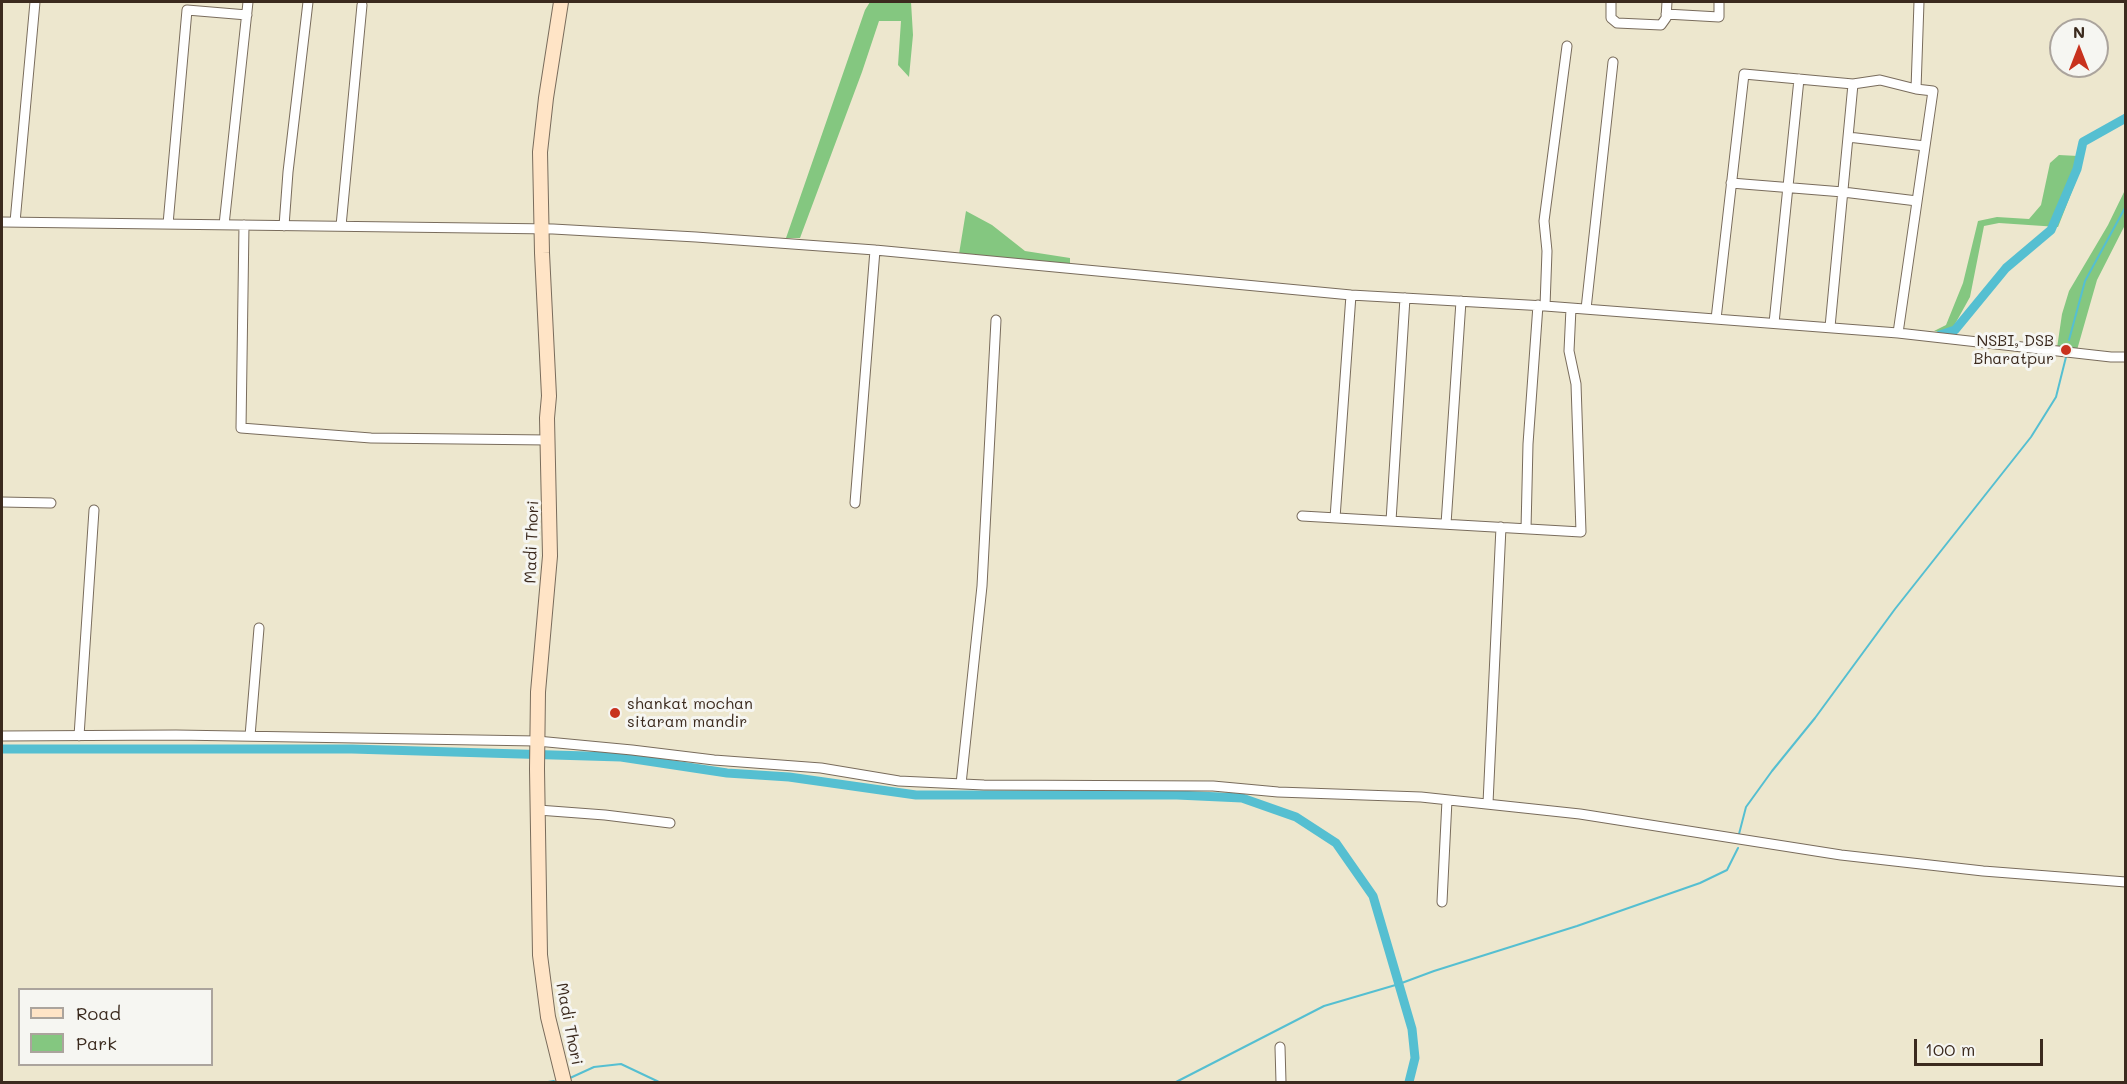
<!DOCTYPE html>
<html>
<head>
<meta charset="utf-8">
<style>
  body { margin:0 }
  #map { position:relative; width:2127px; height:1084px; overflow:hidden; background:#ede7ce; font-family:Mali,sans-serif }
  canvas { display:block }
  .frame { position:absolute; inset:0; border:3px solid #3b2a1e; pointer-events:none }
  .legend { position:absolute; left:18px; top:988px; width:195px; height:78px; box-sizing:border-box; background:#f6f6f2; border:2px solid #aba49d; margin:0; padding:8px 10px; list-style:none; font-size:18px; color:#3b2a1e }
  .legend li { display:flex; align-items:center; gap:12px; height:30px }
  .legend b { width:30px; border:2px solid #aba49d }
  .north { position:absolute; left:2049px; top:18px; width:60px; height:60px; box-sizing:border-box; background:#f6f6f2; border:2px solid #aba49d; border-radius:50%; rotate:0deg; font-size:16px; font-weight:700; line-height:24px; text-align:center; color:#3b2a1e }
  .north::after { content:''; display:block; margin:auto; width:21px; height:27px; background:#c8321e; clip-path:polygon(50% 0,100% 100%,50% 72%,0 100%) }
  .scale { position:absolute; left:1914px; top:1039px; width:129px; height:27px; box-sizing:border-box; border:3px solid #3b2a1e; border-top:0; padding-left:8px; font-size:18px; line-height:21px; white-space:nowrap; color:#3b2a1e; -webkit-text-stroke:4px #f6f6f2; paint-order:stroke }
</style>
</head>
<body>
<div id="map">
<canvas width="2127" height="1084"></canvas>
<div class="frame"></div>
<ul class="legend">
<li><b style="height:8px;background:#ffe4c6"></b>Road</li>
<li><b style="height:16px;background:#84c780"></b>Park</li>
</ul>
<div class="north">N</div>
<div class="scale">100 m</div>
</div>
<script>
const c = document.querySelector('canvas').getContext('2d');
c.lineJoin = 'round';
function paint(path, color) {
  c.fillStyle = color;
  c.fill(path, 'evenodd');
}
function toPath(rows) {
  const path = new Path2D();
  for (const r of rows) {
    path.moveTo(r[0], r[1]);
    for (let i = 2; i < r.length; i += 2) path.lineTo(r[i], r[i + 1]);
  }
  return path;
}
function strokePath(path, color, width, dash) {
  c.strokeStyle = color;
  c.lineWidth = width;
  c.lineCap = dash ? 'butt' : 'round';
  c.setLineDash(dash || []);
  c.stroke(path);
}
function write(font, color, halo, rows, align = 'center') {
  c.font = font + ' Mali,sans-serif';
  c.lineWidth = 6;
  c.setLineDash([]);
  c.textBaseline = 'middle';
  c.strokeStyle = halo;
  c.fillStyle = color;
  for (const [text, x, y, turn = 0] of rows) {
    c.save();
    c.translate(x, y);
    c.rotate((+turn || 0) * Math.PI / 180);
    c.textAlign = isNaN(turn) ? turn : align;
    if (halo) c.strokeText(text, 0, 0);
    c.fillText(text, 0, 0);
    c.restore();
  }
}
const green = toPath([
  [870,2,911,2,913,35,909,77,898,65,901,21,879,21,862,72,800,238,786,238,865,10],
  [2059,155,2078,156,2082,166,2058,227,1999,223,1984,226,1970,297,1950,333,1934,331,1946,325,1963,283,1978,221,1997,217,2029,219,2041,205,2050,163],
  [2125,190,2125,225,2097,280,2077,350,2057,348,2062,314,2069,291,2108,225],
  [966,211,992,225,1025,251,1070,258,1070,264,959,254]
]);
const stream = toPath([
  [2069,340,2085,281,2126,206],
  [1739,834,1746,807,1772,771,1815,718,1895,609,2031,437,2056,397,2066,357],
  [570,1078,594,1067,621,1064,659,1082],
  [548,1082,554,1081],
  [1176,1082,1324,1006,1399,984,1434,971,1577,926,1700,883,1727,870,1738,848]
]);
const canal = toPath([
  [1940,335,1955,330,2006,268,2051,230,2077,169,2083,142,2126,118],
  [2,749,352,749,621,757,727,773,789,777,916,795,1177,795,1242,798,1296,817,1336,843,1373,896,1412,1029,1415,1058,1409,1082]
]);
const minor = toPath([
  [1611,2,1611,18,1617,23,1661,25,1666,18,1667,2],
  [1666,14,1719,17,1719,2],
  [1916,89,1919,2],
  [1848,137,1925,146],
  [1731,183,1843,192,1917,201],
  [2,222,553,229,696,237,875,250,1351,295,1545,306,1898,333,2111,357,2126,357],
  [15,222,35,2],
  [168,224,187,10,247,15],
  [224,225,248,2],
  [244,225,241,428,371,438,548,440],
  [284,226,288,172,308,2],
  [341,226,362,5],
  [1545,306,1547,251,1544,221,1567,46],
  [1586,309,1613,62],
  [1716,319,1744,74,1853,84,1880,80,1916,89,1933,91,1898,333],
  [1774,323,1799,79],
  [1830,327,1853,84],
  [2,502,51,503],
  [855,503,875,250],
  [1302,516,1581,532,1576,384,1569,351,1571,308],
  [1335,518,1351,295],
  [1391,521,1405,298],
  [1446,524,1461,301],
  [1526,529,1528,444,1538,305],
  [2,736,176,735,537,741,632,750,714,760,821,768,899,781,984,785,1213,786,1278,792,1421,797,1580,814,1841,855,1983,871,2126,882],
  [79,736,94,510],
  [250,736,259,628],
  [961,784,982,586,996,320],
  [1488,803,1501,527],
  [538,810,605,815,670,823],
  [1442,902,1447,800],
  [1280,1047,1281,1082]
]);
const secondary = toPath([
  [561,2,546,98,540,152,542,253,549,396,547,418,550,556,538,692,537,769,540,955,548,1017,564,1082]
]);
const markers = [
  [2066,350,6,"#c8321e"],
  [615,713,6,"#c8321e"]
];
const poiNames = [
  ["NSBI, DSB",2054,341],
  ["Bharatpur",2054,359],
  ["shankat mochan",627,704,"left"],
  ["sitaram mandir",627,722,"left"]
];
const streetNames = [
  ["Madi Thori",532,542,-88],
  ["Madi Thori",569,1024,79]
];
paint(green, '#84c780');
strokePath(stream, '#55bfd1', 2);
strokePath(canal, '#55bfd1', 9);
strokePath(minor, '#796c5c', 11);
strokePath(secondary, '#796c5c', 16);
strokePath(minor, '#fff', 9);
strokePath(secondary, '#ffe4c6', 14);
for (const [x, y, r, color] of markers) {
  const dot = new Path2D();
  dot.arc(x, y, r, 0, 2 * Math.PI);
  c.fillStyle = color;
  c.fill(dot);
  strokePath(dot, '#f6f6f2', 2);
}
write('16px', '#3b2a1e', '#f6f6f2', poiNames, 'right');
write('16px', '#3b2a1e', '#f6f6f2', streetNames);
</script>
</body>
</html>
